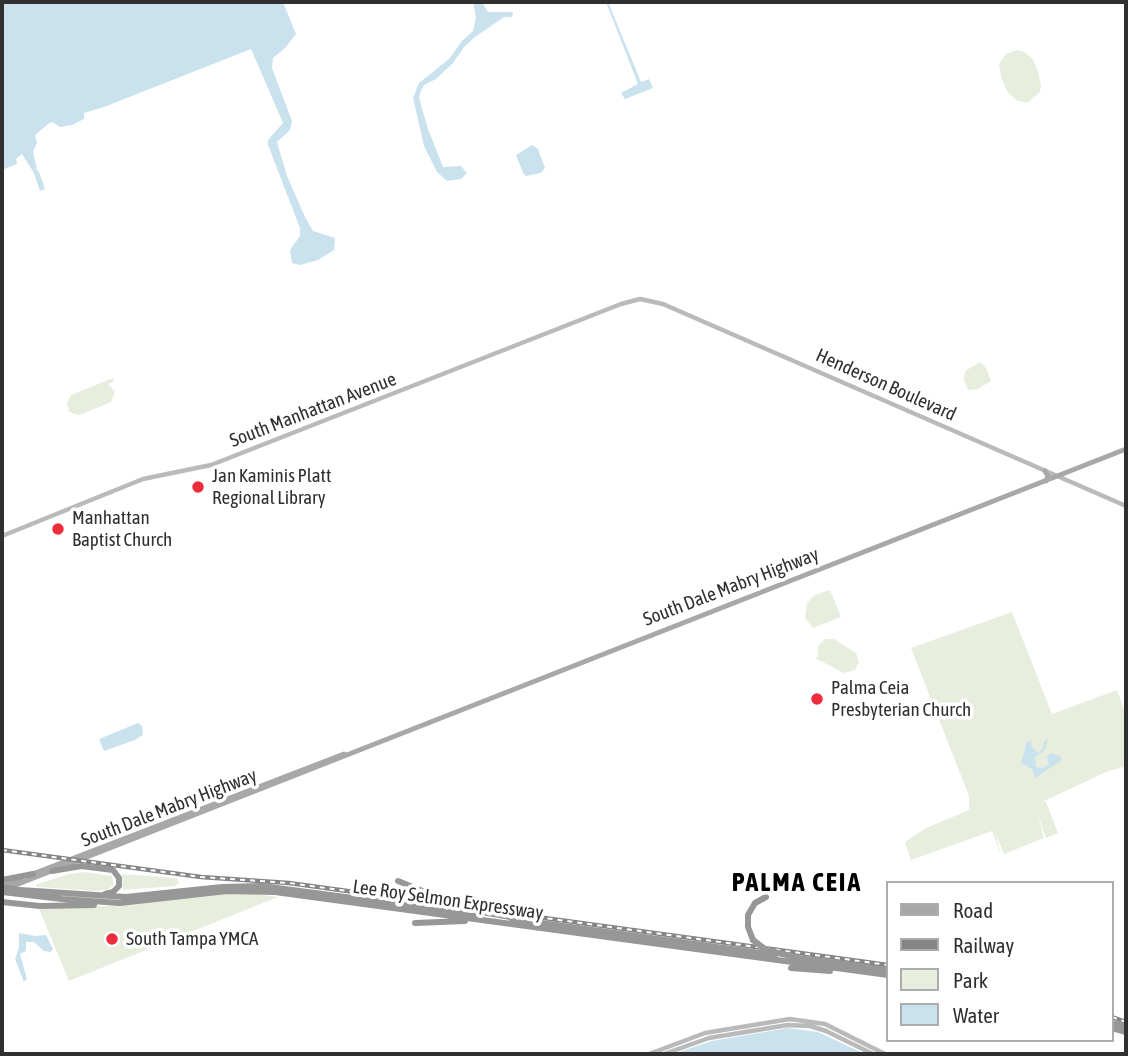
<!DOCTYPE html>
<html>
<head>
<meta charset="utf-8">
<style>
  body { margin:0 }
  #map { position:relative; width:1128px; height:1056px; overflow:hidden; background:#fff; font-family:"Asap Condensed",sans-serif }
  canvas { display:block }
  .frame { position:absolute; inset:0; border:4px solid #303030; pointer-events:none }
  .legend { position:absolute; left:886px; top:881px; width:228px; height:161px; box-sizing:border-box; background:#fff; border:2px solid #acacac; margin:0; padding:9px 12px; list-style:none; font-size:21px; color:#303030 }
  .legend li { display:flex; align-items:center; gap:14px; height:35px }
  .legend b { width:35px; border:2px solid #acacac }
</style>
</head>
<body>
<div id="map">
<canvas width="1128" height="1056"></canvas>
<div class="frame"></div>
<ul class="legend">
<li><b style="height:9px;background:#a8a8a8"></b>Road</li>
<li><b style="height:9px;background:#858585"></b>Railway</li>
<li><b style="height:19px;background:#e7eede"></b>Park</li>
<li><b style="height:19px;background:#cae1ee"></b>Water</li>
</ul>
</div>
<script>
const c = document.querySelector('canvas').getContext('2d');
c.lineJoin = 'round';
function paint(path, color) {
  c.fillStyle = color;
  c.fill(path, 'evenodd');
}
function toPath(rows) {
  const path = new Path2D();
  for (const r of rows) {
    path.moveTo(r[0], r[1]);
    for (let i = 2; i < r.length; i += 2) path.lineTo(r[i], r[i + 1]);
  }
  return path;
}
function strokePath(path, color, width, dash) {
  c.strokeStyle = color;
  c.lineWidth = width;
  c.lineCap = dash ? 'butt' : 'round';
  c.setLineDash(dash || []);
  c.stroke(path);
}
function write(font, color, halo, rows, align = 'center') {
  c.font = font + ' "Asap Condensed",sans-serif';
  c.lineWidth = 7;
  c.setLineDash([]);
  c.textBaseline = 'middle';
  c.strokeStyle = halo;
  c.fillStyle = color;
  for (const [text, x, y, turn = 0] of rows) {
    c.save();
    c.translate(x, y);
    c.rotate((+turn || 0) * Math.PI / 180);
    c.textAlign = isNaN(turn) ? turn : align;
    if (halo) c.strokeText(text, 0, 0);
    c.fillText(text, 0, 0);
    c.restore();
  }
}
const green = toPath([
  [1017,50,1024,52,1032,58,1038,71,1041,85,1040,92,1027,103,1016,100,1007,91,1001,77,999,64,1006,54],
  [980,362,986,368,991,381,978,389,968,390,964,380,965,371],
  [113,378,114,381,108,384,115,392,111,402,80,415,74,414,69,411,67,403,71,395],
  [830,590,841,617,813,628,805,618,807,603,815,595],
  [1012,612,1052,714,1117,690,1126,715,1126,766,1106,772,1042,802,1046,802,1058,833,1046,838,1038,815,1044,838,1004,854,995,832,1001,855,992,831,911,860,905,842,924,829,969,810,969,796,911,648],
  [825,639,834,639,856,653,859,662,855,670,844,673,815,658,818,657,818,646],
  [85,872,112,876,114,885,107,890,95,891,38,887,35,885,69,874],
  [122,874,177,878,179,883,175,886,123,890],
  [239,892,278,897,69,981,39,909,107,906]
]);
const water = toPath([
  [2,2,283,2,296,34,285,48,273,58,272,68,292,121,290,130,277,142,287,176,305,217,313,231,335,238,334,250,318,260,300,265,292,263,290,250,300,236,300,228,268,145,268,140,283,123,251,49,104,107,84,113,84,119,72,125,60,127,52,122,48,124,35,135,37,143,33,151,37,170,39,172,45,189,40,191,34,173,22,154,16,159,17,164,2,170],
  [473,2,482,2,488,12,513,12,512,17,504,17,475,37,464,47,453,63,436,79,424,85,420,93,419,98,428,129,443,167,461,166,467,173,461,179,447,181,437,172,424,146,413,98,419,83,449,59,462,41,473,31,476,17],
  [606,2,608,2,641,82,649,79,653,88,625,99,621,93,638,84],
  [532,145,538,149,545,168,541,173,526,176,523,173,516,155],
  [138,723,142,726,143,735,135,740,104,751,99,739],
  [1048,739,1044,751,1035,757,1036,767,1043,768,1049,764,1047,756,1051,753,1060,756,1062,760,1035,778,1032,769,1021,763,1027,742,1030,741,1032,748,1038,753,1043,748,1044,742],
  [19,933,35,936,46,935,53,949,50,952,44,951,34,942,26,942,26,951,20,954,27,979,24,982,15,959,19,947],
  [788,1028,818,1032,865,1054,673,1054,712,1041]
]);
const secondary = toPath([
  [2,536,143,479,211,465,621,304,640,299,663,304,1126,506],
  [649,1054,705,1033,790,1019,825,1024,885,1054],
  [664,1054,709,1038,788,1025,810,1026,826,1031,873,1054]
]);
const primary = toPath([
  [1045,471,1048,476,1046,481],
  [30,875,344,754],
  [2,886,21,878],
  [8,888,1126,449]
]);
const highway = toPath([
  [52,871,81,866,113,870,119,878,119,886,113,892,105,894],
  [2,880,33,874],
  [398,881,437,897],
  [20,890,126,897,222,887,262,886,481,915],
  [2,892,62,899,120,903,227,891,275,892,888,975],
  [2,902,40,906,94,905],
  [512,919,775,955],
  [415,923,465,921],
  [753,940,748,927,748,915,755,903,766,897],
  [790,957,888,970],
  [791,968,830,971],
  [1112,1023,1126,1027],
  [1112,1028,1126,1032]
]);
const rail = toPath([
  [2,850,201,877,289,883,888,965],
  [1112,1017,1126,1022]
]);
const highwayBridge = toPath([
  [2,887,20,890],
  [437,897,459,908,516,918],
  [753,940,766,950,795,957]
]);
const markers = [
  [198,487,7,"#ee2c3e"],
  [58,529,7,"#ee2c3e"],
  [817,699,7,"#ee2c3e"],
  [112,939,7,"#ee2c3e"]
];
const streetNames = [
  ["Henderson Boulevard",886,385,24],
  ["South Manhattan Avenue",313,410,-21],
  ["South Dale Mabry Highway",731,587,-21],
  ["South Dale Mabry Highway",169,808,-21],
  ["Lee Roy Selmon Expressway",448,900,8]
];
const poiNames = [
  ["Jan Kaminis Platt",212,476],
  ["Regional Library",212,498],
  ["Manhattan",72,518],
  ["Baptist Church",72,540],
  ["Palma Ceia",831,688],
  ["Presbyterian Church",831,710],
  ["South Tampa YMCA",126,939]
];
const districtNames = [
  ["PALMA CEIA",797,883]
];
paint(green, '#e7eede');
paint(water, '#cae1ee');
strokePath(secondary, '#bababa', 4.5);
strokePath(primary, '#a8a8a8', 5);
strokePath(highway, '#979797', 6);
strokePath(rail, '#858585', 4.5);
strokePath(rail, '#fff', 2, [5]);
strokePath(highwayBridge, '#979797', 6);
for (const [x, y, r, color] of markers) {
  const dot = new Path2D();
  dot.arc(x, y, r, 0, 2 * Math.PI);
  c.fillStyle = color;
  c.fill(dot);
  strokePath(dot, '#fff', 2.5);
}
write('19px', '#303030', '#fff', streetNames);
write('19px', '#303030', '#fff', poiNames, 'left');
c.letterSpacing = '2px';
write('bold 26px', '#000', '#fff', districtNames);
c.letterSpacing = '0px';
</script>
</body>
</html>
